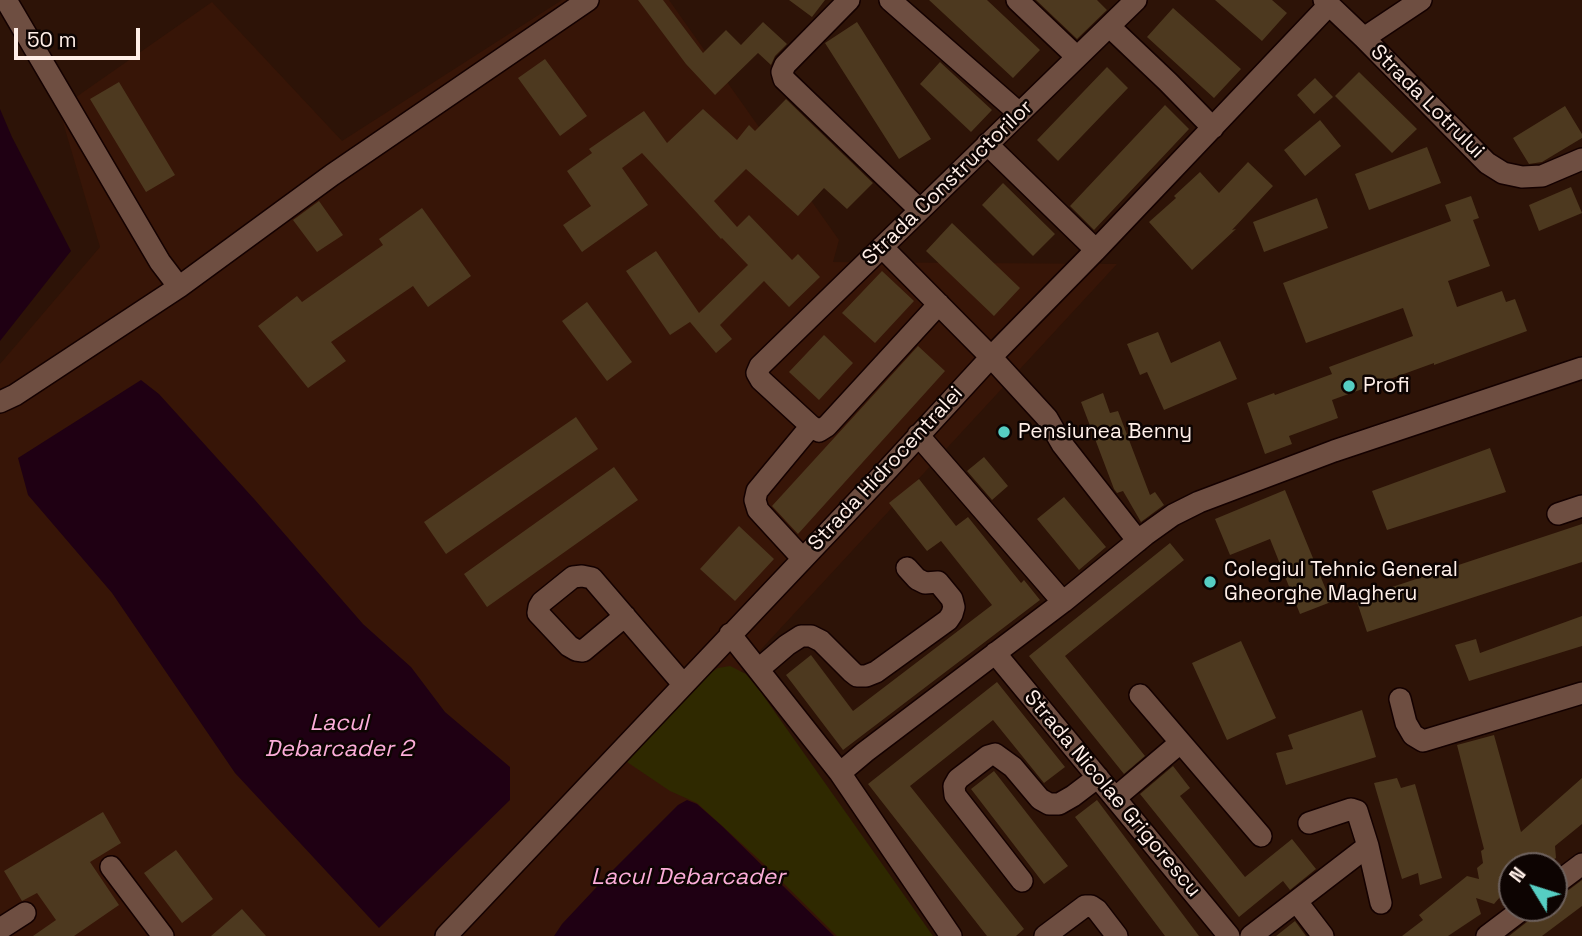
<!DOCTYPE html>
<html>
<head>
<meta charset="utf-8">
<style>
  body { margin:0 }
  #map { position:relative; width:1582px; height:936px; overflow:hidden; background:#2d1307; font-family:"Space Grotesk",sans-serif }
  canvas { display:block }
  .north { position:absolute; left:1498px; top:852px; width:70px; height:70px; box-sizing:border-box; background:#0d0402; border:2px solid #6e625e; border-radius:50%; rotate:308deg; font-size:19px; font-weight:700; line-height:28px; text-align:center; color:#ffefe8 }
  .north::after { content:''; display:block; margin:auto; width:24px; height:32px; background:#56cec3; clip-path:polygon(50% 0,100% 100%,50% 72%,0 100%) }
  .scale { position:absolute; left:14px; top:28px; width:126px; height:32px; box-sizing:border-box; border:4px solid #ffefe8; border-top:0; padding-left:9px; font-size:21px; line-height:24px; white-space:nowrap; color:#ffefe8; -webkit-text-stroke:5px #0d0402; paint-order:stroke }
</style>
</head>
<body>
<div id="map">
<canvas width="1582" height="936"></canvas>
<div class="north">N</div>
<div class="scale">50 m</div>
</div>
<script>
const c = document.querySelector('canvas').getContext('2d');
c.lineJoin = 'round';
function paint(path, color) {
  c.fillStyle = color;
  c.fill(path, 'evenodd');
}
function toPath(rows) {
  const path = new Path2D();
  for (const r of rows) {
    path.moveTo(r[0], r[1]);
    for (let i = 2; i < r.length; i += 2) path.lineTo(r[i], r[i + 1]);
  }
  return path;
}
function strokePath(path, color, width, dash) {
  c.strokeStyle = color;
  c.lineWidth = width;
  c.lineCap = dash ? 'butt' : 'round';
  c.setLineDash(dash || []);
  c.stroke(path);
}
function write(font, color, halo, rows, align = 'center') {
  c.font = font + ' "Space Grotesk",sans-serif';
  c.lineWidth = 5;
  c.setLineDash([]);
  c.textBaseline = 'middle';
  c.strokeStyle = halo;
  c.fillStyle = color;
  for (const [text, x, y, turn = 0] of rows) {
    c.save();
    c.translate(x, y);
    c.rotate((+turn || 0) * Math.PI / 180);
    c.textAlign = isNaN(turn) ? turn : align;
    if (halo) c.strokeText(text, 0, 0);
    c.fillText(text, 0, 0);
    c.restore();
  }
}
const built = toPath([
  [562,0,669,0,839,240,833,262,1117,264,731,682,909,936,0,936,0,364,100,247,59,109,212,2,342,141]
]);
const green = toPath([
  [730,666,746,674,760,691,933,936,837,936,764,864,697,803,670,791,627,762,706,676,718,668]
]);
const water = toPath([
  [0,109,12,137,71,251,0,341],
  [141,380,159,394,255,500,363,624,411,667,445,712,510,767,510,800,379,928,235,773,112,593,28,495,18,458],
  [687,800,697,804,722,826,834,936,554,936,562,924,606,877,678,805]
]);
const building = toPath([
  [638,0,663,0,703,53,726,30,741,45,763,22,787,44,775,56,771,65,758,53,715,95,686,64],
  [789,0,825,0,812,17],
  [929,0,987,0,1040,50,1013,78],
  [1036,0,1097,0,1107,10,1077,39],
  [1215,0,1272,0,1287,13,1262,41],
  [1173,8,1241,69,1214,98,1147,37],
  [857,22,931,139,899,159,825,43],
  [545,59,587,116,560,136,518,78],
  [940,62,992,110,971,132,920,84],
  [1107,67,1128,88,1058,161,1037,140],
  [1359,72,1417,129,1392,153,1335,96],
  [1315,78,1333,97,1314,114,1297,95],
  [119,82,175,175,146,192,90,99],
  [786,99,873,183,847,209,824,188,798,216,746,169,714,201,737,227,749,215,792,260,798,254,820,277,789,307,764,281,720,325,732,339,716,353,690,322,670,335,626,271,656,251,699,313,748,265,722,238,721,239,642,153,622,168,648,205,582,252,563,225,591,206,567,171,592,153,589,149,644,111,667,143,703,109,737,140,749,125,755,131],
  [1165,105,1189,129,1094,230,1070,206],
  [1565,106,1582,134,1582,138,1542,162,1529,164,1513,138],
  [1320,120,1341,146,1305,176,1284,150],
  [1427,147,1441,183,1369,210,1355,174],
  [1248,162,1273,186,1232,230,1236,229,1192,270,1149,222,1176,198,1174,196,1200,172,1219,193],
  [1003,183,1055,234,1033,256,982,205],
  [1571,187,1582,213,1539,231,1529,205],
  [1471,196,1479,218,1473,220,1490,266,1448,281,1457,307,1502,291,1506,302,1515,299,1527,331,1434,365,1434,363,1332,400,1338,418,1289,436,1292,444,1265,454,1247,403,1274,393,1275,395,1332,374,1329,367,1413,336,1403,308,1306,343,1283,283,1451,221,1445,205],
  [1317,198,1328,228,1264,252,1253,222],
  [319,201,343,235,317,252,293,220],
  [422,208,471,276,428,307,413,286,331,342,346,361,308,388,258,326,297,296,302,302,383,245,379,239],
  [952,223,1020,288,994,316,926,251],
  [882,271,914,301,875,343,842,313],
  [587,302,632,362,607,381,562,321],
  [1158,332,1171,363,1220,341,1237,379,1164,410,1147,372,1140,375,1127,344],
  [824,335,853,363,819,400,789,372],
  [918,346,945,371,798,534,772,506],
  [1103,393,1110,413,1118,411,1150,495,1155,492,1164,505,1141,522,1123,491,1117,493,1114,489,1081,402],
  [576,417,598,449,446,554,424,522],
  [1490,448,1506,492,1387,530,1372,491],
  [984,457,1008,486,992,500,967,471],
  [614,467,638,500,487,607,464,574],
  [919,479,956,526,968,517,1021,583,1024,580,1040,600,843,750,786,675,811,655,853,711,992,605,941,541,927,551,889,503],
  [1285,490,1331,602,1300,614,1270,539,1230,555,1215,519],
  [1064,497,1106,547,1079,570,1037,519],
  [1582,524,1582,562,1367,632,1356,599],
  [739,526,774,559,735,601,700,569],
  [1170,543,1184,560,1065,656,1145,756,1124,774,1029,656],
  [1582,616,1582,646,1469,681,1455,645,1476,639,1480,653],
  [1241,641,1276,718,1227,740,1192,663],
  [997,682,1065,767,1044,783,993,720,910,786,1024,929,1016,936,987,936,868,784],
  [1362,710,1376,757,1286,785,1276,753,1293,749,1288,735],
  [1494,735,1521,832,1582,778,1582,824,1555,846,1556,858,1543,866,1512,866,1512,878,1499,888,1500,897,1494,904,1476,898,1481,914,1448,936,1402,936,1423,920,1419,915,1467,876,1479,879,1477,868,1483,863,1481,851,1484,849,1457,745],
  [1173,766,1190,788,1180,796,1245,877,1292,839,1316,869,1290,890,1283,881,1239,917,1140,794],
  [994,771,1068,866,1044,884,971,789],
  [1397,778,1401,788,1415,784,1442,878,1420,885,1418,873,1402,879,1374,783],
  [1097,800,1199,936,1165,936,1075,817],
  [103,812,121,843,90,862,119,905,74,936,33,936,56,920,37,893,22,901,4,871],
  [176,850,213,899,182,923,144,873],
  [1582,880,1582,906,1542,936,1509,936,1532,918,1536,914,1537,908,1554,908,1554,898,1562,895],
  [242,909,266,936,211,936],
  [1295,921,1306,936,1276,936]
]);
const minor = toPath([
  [6,0,160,262,179,287],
  [849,0,785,65,782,72,784,79,920,210],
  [890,0,1019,113],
  [1017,0,1077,57],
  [1324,0,1364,38,1487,163,1503,173,1522,177,1542,176,1582,159],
  [1110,27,1168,82,1213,128],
  [1364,38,1421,0],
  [987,144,1096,250],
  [882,247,991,357,1047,418,1062,444,1138,541],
  [939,304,827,426,819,431,811,426,761,380,757,373,760,366,1136,0],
  [0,402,15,395,179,287,332,175,588,0],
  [918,435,1063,602],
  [1558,514,1582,506],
  [803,559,758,510,755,500,757,491,811,426],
  [625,616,583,651,576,650,569,646,538,613,539,607,542,602,573,577,582,576,592,578,683,684],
  [730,634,840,773,951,936],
  [995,653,1229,936],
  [759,669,787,645,801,636,811,636,821,641,852,672,857,676,866,676,876,672,948,620,952,614,954,607,952,599,938,582,925,583,917,579,907,568],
  [1140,695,1261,836],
  [1400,699,1406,723,1413,735,1423,741,1582,693],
  [840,773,865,752,1063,602,1145,535,1173,515,1199,502,1334,451,1582,368],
  [1115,798,1180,743],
  [1368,846,1381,903],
  [111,867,163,936],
  [1022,881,955,795,954,786,958,779,988,756,995,754,1013,767,1040,799,1049,804,1059,804,1073,796,1098,777],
  [1554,885,1582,864],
  [1297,902,1323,936],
  [0,929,25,913],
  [446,936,889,468,991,357,1096,250,1329,5],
  [1045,936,1085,906,1091,906,1097,910,1117,936],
  [1251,936,1368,846,1357,811,1351,809,1309,823],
  [1487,936,1524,908]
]);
const markers = [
  [1349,386,7,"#56cec3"],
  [1004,432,7,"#56cec3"],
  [1210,582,7,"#56cec3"]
];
const streetNames = [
  ["Strada Lotrului",1427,102,45],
  ["Strada Constructorilor",948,183,-44],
  ["Strada Hidrocentralei",886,469,-47],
  ["Strada Nicolae Grigorescu",1112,794,50]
];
const poiNames = [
  ["Profi",1363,386],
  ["Pensiunea Benny",1018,432],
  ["Colegiul Tehnic General",1224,570],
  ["Gheorghe Magheru",1224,594]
];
const waterNames = [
  ["Lacul",339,724],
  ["Debarcader 2",339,750],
  ["Lacul Debarcader",688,878]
];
paint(built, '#371507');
paint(green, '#2f2900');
paint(water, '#1f0013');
paint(building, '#4d391f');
strokePath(minor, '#140100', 24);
strokePath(minor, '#6e4e41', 21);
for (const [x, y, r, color] of markers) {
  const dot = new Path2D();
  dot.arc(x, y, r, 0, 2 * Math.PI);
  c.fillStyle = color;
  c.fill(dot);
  strokePath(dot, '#0d0402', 2.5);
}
write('21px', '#ffefe8', '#0d0402', streetNames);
write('21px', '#ffefe8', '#0d0402', poiNames, 'left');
write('italic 23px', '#fcadd9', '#0d0402', waterNames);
</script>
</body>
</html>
